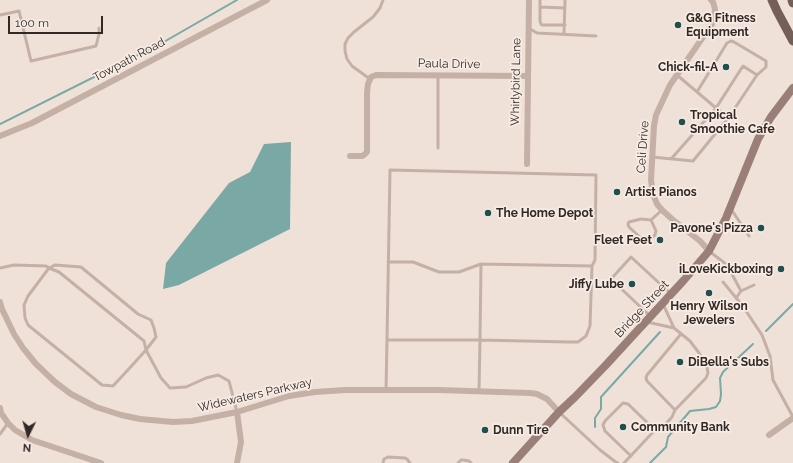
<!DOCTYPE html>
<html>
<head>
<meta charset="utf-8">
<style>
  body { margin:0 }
  #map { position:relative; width:793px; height:463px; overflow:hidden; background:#efe1d8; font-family:Raleway,sans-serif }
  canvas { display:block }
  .north { position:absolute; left:8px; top:415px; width:40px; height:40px; -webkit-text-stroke:3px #f7ece4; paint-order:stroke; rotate:185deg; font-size:11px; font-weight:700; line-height:16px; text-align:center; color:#322826 }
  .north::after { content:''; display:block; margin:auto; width:14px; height:18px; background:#322826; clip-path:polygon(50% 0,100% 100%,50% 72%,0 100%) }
  .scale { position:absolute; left:8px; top:16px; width:95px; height:18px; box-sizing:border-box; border:2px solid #322826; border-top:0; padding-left:5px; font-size:12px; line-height:14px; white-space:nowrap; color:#322826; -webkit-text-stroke:3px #f7ece4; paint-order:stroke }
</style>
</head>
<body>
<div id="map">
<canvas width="793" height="463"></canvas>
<div class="north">N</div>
<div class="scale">100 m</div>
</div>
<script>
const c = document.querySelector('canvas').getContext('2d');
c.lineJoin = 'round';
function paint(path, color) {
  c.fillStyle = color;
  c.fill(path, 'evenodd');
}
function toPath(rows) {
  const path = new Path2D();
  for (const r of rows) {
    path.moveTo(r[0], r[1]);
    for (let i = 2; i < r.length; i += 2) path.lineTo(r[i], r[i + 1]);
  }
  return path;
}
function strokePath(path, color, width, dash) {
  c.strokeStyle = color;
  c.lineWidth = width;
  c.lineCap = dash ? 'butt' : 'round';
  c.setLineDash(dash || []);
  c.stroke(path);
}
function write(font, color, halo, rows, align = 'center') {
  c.font = font + ' Raleway,sans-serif';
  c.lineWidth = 3.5;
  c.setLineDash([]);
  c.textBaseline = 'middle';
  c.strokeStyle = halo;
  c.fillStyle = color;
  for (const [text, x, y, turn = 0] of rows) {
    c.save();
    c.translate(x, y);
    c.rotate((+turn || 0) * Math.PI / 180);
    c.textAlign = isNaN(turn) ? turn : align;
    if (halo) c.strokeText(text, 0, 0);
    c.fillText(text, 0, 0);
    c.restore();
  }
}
const water = toPath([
  [291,142,290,229,179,285,163,289,166,263,229,183,250,172,264,144]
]);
const stream = toPath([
  [0,124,162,43,237,0],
  [766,331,793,304],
  [595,427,595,418,601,409,601,397,660,332],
  [650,463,666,447,668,437,690,411,709,409,716,407,720,401,721,394,720,378,723,372,753,344]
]);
const lane = toPath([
  [540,0,540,21,541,24,542,25,565,25],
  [540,7,565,8],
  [0,15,19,11,31,61,96,46,99,34,99,28],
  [530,29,537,33,596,36],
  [564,34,565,0],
  [438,75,438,148],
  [370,79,352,66,347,59,345,51,345,44,348,38,354,32,373,17,380,8,383,0],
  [697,92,727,43,731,41,734,42,766,61,766,67,757,75],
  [652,157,693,161,729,117,716,108,677,75],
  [671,159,716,108,743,66,757,75,729,117],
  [731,209,749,236],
  [641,219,651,220,656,231,655,235,647,242,645,242,629,227,628,224,629,222,641,219],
  [651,220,662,210],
  [709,251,727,265,741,291],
  [388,262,413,262,439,272,459,272,481,264],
  [0,268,14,265,46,266,49,268,59,272,144,341,146,350,126,372,113,386,102,385,28,325,25,318,24,305,28,296,49,268,55,265,81,267,138,314,151,320,154,328,156,337,146,350,161,378,170,388,186,387,206,378,218,375,229,381,237,412],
  [723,282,742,305,762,335,770,356,773,380,793,417],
  [736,298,741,291,754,285],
  [650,316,611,279,631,257,670,293],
  [647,322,674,328],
  [387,340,390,170,596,175,595,260,592,266],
  [386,390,387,340,480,340,568,342,578,342,586,336,590,326,592,266,481,264,480,340,479,391],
  [675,410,647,381,646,378,647,375,681,334],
  [559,412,600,450,617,463,618,463],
  [0,434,8,423],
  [631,456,605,431,603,425,605,421,623,403,628,404,655,430],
  [383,463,384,459,388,457,405,458,407,459,410,463],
  [458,463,461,460,463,460,469,461,471,463],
  [624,463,655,430,663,427,672,417,675,410,706,378,708,373,707,367,699,353,690,341,674,328,663,304]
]);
const street = toPath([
  [0,136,32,123,267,0],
  [350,156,362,156,364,155,367,152,367,93,368,84,371,77,376,75,527,76],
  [527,164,529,0],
  [709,251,700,241,672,219,662,210,657,204,653,194,651,180,654,126,656,115,670,85,712,24,714,19,715,9,713,2,711,0],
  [0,302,2,309,14,334,23,348,36,364,55,382,71,394,96,407,121,415,140,419,173,422,192,421,237,412,289,396,315,392,345,390,439,390,530,393,537,394,547,399,559,412],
  [0,408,1,413,8,423,15,430,32,440,101,463],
  [769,435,793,418],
  [237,463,241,442,237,412]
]);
const secondary = toPath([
  [513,463,559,412,575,397,605,366,684,280,709,251,726,218,758,139,771,117,793,88]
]);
const primary = toPath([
  [772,0,777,11,793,41],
  [792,0,793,3]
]);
const markers = [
  [678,25,4,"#1f504d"],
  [726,67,4,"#1f504d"],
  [682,122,4,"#1f504d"],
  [617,192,4,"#1f504d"],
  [488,213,4,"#1f504d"],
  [761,228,4,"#1f504d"],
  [660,240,4,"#1f504d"],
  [781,269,4,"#1f504d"],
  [632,284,4,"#1f504d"],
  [709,293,4,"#1f504d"],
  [680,362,4,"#1f504d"],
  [623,427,4,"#1f504d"],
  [485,430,4,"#1f504d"]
];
const poiNames = [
  ["G&G Fitness",686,18],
  ["Equipment",686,32],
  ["Chick-fil-A",718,67,"right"],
  ["Tropical",690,115],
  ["Smoothie Cafe",690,129],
  ["Artist Pianos",625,192],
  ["The Home Depot",496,213],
  ["Pavone's Pizza",753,228,"right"],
  ["Fleet Feet",652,240,"right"],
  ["iLoveKickboxing",773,269,"right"],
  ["Jiffy Lube",624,284,"right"],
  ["Henry Wilson",709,306,"center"],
  ["Jewelers",709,320,"center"],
  ["DiBella's Subs",688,362],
  ["Community Bank",631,427],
  ["Dunn Tire",493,430]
];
const streetNames = [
  ["Towpath Road",129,60,-28],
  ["Paula Drive",449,64,1],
  ["Whirlybird Lane",516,82,-89],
  ["Celi Drive",643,147,-86],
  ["Bridge Street",642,309,-47],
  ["Widewaters Parkway",255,395,-13]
];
paint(water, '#7aa9a5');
strokePath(stream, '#7aa9a5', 2);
strokePath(lane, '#c5b0a6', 3);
strokePath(street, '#c5b0a6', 6);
strokePath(secondary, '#997f77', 8);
strokePath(primary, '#735e58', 9);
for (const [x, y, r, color] of markers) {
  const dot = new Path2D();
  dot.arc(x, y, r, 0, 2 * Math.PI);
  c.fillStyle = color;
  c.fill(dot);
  strokePath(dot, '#f7ece4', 1.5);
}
write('bold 12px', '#322826', '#f7ece4', poiNames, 'left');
write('12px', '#322826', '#f7ece4', streetNames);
</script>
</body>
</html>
